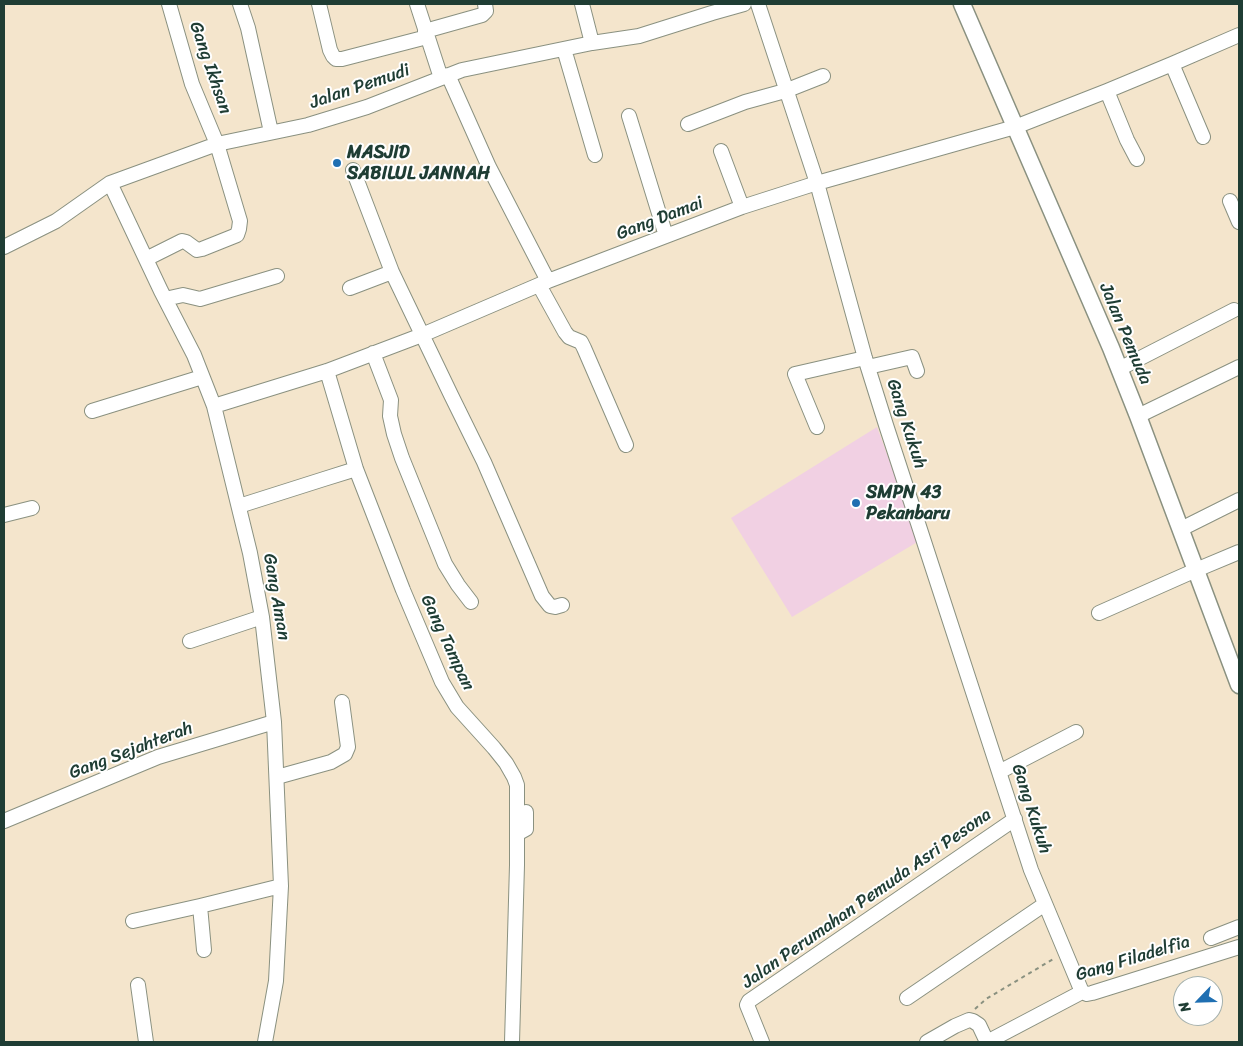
<!DOCTYPE html>
<html>
<head>
<meta charset="utf-8">
<style>
  body { margin:0 }
  #map { position:relative; width:1243px; height:1046px; overflow:hidden; background:#f4e5cc; font-family:Sriracha,sans-serif }
  canvas { display:block }
  .frame { position:absolute; inset:0; border:5px solid #1f3d34; pointer-events:none }
  .north { position:absolute; left:1173px; top:976px; width:50px; height:50px; box-sizing:border-box; background:#fff; border:1px solid #a5b1ae; border-radius:50%; rotate:246deg; font-size:14px; font-weight:700; line-height:20px; text-align:center; color:#1f3d34 }
  .north::after { content:''; display:block; margin:auto; width:18px; height:22px; background:#1f6fb2; clip-path:polygon(50% 0,100% 100%,50% 72%,0 100%) }
</style>
</head>
<body>
<div id="map">
<canvas width="1243" height="1046"></canvas>
<div class="frame"></div>
<div class="north">N</div>
</div>
<script>
const c = document.querySelector('canvas').getContext('2d');
c.lineJoin = 'round';
function paint(path, color) {
  c.fillStyle = color;
  c.fill(path, 'evenodd');
}
function toPath(rows) {
  const path = new Path2D();
  for (const r of rows) {
    path.moveTo(r[0], r[1]);
    for (let i = 2; i < r.length; i += 2) path.lineTo(r[i], r[i + 1]);
  }
  return path;
}
function strokePath(path, color, width, dash) {
  c.strokeStyle = color;
  c.lineWidth = width;
  c.lineCap = dash ? 'butt' : 'round';
  c.setLineDash(dash || []);
  c.stroke(path);
}
function write(font, color, halo, rows, align = 'center') {
  c.font = font + ' Sriracha,sans-serif';
  c.lineWidth = 4;
  c.setLineDash([]);
  c.textBaseline = 'middle';
  c.strokeStyle = halo;
  c.fillStyle = color;
  for (const [text, x, y, turn = 0] of rows) {
    c.save();
    c.translate(x, y);
    c.rotate((+turn || 0) * Math.PI / 180);
    c.textAlign = isNaN(turn) ? turn : align;
    if (halo) c.strokeText(text, 0, 0);
    c.fillText(text, 0, 0);
    c.restore();
  }
}
const built = toPath([
  [877,427,919,541,792,617,731,518]
]);
const path = toPath([
  [975,1009,986,999,1055,958]
]);
const minor = toPath([
  [240,4,248,28,271,132],
  [319,4,330,50,333,56,336,59,342,59,427,37],
  [417,4,441,78],
  [582,4,592,43],
  [758,4,817,183,865,358,886,425,1031,870,1082,992],
  [425,31,482,15,486,11,485,4],
  [564,49,595,155],
  [1172,64,1203,137],
  [448,75,489,167,548,281],
  [1107,91,1127,140,1137,159],
  [629,116,666,236],
  [688,124,745,102,785,91,823,76],
  [721,151,742,207],
  [353,170,392,272,451,395,484,462,542,596,550,606,555,607,562,605],
  [110,183,161,291,194,355,214,406,250,553,262,617,274,722,281,886,276,981,265,1042],
  [1230,201,1239,222],
  [4,247,56,221,110,183,217,144,308,125,367,107,462,70,592,43,639,36,712,13,744,4],
  [146,259,182,241,186,242,197,250,202,249,237,235,239,229,240,221,217,144,192,84,169,4],
  [539,285,565,332,569,337,581,342,584,348,626,445],
  [350,288,392,272],
  [165,299,183,295,200,299,277,276],
  [373,353,391,400,390,416,394,434,402,458,445,564,458,585,471,602],
  [868,367,912,357,917,371],
  [1119,369,1234,310],
  [327,371,356,469,403,590,442,682,457,707,494,748,506,763,514,777,517,785,517,865,512,1042],
  [214,406,327,371,422,335,548,281,742,207,817,183,1015,127,1107,91,1172,64,1239,35],
  [92,411,202,377],
  [1138,416,1239,367],
  [817,427,795,374,865,358],
  [239,506,324,479,356,469],
  [4,515,32,508],
  [1181,529,1239,500],
  [1099,613,1196,570,1239,552],
  [190,641,262,617],
  [999,772,1076,732],
  [277,777,331,762,345,754,348,747,342,702],
  [4,821,158,757,274,722],
  [517,834,526,829,526,812],
  [200,906,204,950],
  [133,921,200,906,281,886],
  [1211,938,1239,927],
  [138,985,146,1042],
  [907,998,1045,904],
  [762,1042,747,1005,749,1001,1015,819],
  [927,1042,955,1026,969,1020,973,1021,979,1025,987,1042],
  [987,1042,1082,992,1087,994,1092,993,1239,947]
]);
const major = toPath([
  [962,4,1111,348,1138,416,1239,685]
]);
const markers = [
  [337,163,5,"#1f6fb2"],
  [856,503,5,"#1f6fb2"]
];
const streetNames = [
  ["Gang Ikhsan",210,68,71],
  ["Jalan Pemudi",360,87,-19],
  ["Gang Damai",660,219,-21],
  ["Jalan Pemuda",1125,334,67],
  ["Gang Kukuh",906,424,72],
  ["Gang Aman",276,597,80],
  ["Gang Tampan",447,643,65],
  ["Gang Sejahterah",131,751,-21],
  ["Gang Kukuh",1031,809,72],
  ["Jalan Perumahan Pemuda Asri Pesona",867,899,-35],
  ["Gang Filadelfia",1133,959,-17]
];
const poiNames = [
  ["MASJID",347,153],
  ["SABILUL JANNAH",347,174],
  ["SMPN 43",866,493],
  ["Pekanbaru",866,514]
];
paint(built, '#f1d0e3');
strokePath(minor, '#8a9180', 16);
strokePath(major, '#8a9180', 19);
strokePath(path, '#8a9180', 2, [4, 4]);
strokePath(minor, '#fff', 14);
strokePath(major, '#fff', 16);
for (const [x, y, r, color] of markers) {
  const dot = new Path2D();
  dot.arc(x, y, r, 0, 2 * Math.PI);
  c.fillStyle = color;
  c.fill(dot);
  strokePath(dot, '#fff', 2);
}
write('18px', '#1f3d34', '#fff', streetNames);
write('bold 18px', '#1f3d34', '#fff', poiNames, 'left');
</script>
</body>
</html>
